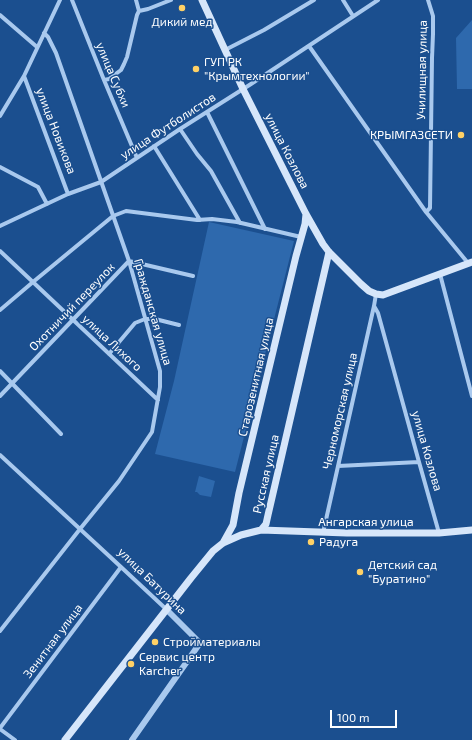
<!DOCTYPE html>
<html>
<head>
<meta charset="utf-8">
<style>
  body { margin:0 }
  #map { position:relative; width:472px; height:740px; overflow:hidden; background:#1b4f8f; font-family:"Exo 2",sans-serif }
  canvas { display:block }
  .scale { position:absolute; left:330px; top:710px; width:67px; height:18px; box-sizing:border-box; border:2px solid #fff; border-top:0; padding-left:5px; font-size:12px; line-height:14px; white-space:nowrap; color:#fff; -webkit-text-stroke:3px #1b4f8f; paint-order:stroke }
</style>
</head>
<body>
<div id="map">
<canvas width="472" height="740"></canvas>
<div class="scale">100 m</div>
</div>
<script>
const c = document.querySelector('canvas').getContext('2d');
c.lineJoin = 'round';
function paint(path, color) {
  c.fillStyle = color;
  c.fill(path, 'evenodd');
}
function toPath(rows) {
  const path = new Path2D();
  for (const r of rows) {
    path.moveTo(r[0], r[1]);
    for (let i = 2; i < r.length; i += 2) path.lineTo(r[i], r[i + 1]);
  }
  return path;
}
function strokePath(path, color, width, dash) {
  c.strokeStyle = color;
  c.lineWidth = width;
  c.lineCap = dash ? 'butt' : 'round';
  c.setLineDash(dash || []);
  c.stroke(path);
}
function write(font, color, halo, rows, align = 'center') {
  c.font = font + ' "Exo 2",sans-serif';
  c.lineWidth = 3;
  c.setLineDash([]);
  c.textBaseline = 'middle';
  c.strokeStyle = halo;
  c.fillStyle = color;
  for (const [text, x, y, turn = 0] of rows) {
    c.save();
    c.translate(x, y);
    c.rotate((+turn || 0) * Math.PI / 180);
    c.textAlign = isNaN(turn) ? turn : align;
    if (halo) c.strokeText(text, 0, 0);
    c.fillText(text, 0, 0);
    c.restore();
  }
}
const green = toPath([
  [472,20,472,89,457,89,456,38],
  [209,222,294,241,235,472,155,454,174,381],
  [199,476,215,481,211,497,200,495,197,492,195,492]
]);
const minor = toPath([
  [72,0,104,80,137,158],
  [343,0,353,16],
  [139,11,148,9,171,0],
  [0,15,37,47],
  [309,46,426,212,468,263],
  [225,50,264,30,314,0],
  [24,76,68,194],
  [104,80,109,79,121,70,124,64,127,57,137,15,139,11,136,0],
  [207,112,265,229],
  [0,116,24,76,60,0],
  [180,129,197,154,211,171,240,223],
  [154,146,200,220],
  [0,167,38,187,47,204],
  [426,212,430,208,432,58,433,34,433,16,428,0],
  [0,226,68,194,101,182,180,129,251,84,378,0],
  [0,251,158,400],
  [440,274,472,396],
  [374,306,378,313,419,462,439,533],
  [0,310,33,282,113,216,126,211,197,220,212,219,237,222,301,237],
  [109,354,135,323,145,319,155,319,179,325],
  [0,371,61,434],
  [0,396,129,261,193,276],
  [0,455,121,567,166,609],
  [338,466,419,462],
  [323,533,374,306,376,294],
  [0,631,80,529,119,481,152,432,160,387,160,371,129,261,56,53,48,37,44,33],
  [0,728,121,567],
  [0,729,15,740]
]);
const tertiary = toPath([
  [132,740,200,643,166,609]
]);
const secondary = toPath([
  [202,0,243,89,306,214,323,244,329,252,361,284,369,291,376,294,383,295,472,262],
  [261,530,266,524,268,515,329,252],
  [223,543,233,525,239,493,296,256,305,224,306,214],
  [65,740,191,578,213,551,223,543,241,535,261,530,347,533,439,533,472,530]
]);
const markers = [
  [182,8,4,"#ffd166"],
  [196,69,4,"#ffd166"],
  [461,135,4,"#ffd166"],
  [311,542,4,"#ffd166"],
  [360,572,4,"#ffd166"],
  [155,642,4,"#ffd166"],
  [131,664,4,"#ffd166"]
];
const poiNames = [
  ["Дикий мед",182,22,"center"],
  ["ГУП РК",204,62],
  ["\"Крымтехнологии\"",204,76],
  ["КРЫМГАЗСЕТИ",453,135,"right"],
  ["Радуга",319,542],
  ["Детский сад",368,565],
  ["\"Буратино\"",368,579],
  ["Стройматериалы",163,642],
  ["Сервис центр",139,657],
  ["Karcher",139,671]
];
const streetNames = [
  ["Училищная улица",422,70,-89],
  ["улица Субхи",113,75,67],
  ["улица Футболистов",168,126,-33],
  ["улица Новикова",56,131,69],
  ["улица Козлова",287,151,63],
  ["Охотничий переулок",72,307,-46],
  ["Гражданская улица",153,312,74],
  ["улица Лихого",112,343,43],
  ["Старозенитная улица",256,377,-77],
  ["Черноморская улица",340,411,-77],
  ["улица Козлова",427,451,74],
  ["Русская улица",266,474,-77],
  ["Ангарская улица",366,522],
  ["улица Батурина",152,581,44],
  ["Зенитная улица",53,641,-53]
];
paint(green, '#2e69ad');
strokePath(minor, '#a9c9ee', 4);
strokePath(tertiary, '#a9c9ee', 6);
strokePath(secondary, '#d6e6fa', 7);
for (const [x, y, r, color] of markers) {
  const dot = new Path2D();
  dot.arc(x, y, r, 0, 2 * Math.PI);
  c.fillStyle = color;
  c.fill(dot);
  strokePath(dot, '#1b4f8f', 1.5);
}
write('12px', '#fff', '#1b4f8f', poiNames, 'left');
write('12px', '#fff', '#1b4f8f', streetNames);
</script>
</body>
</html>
